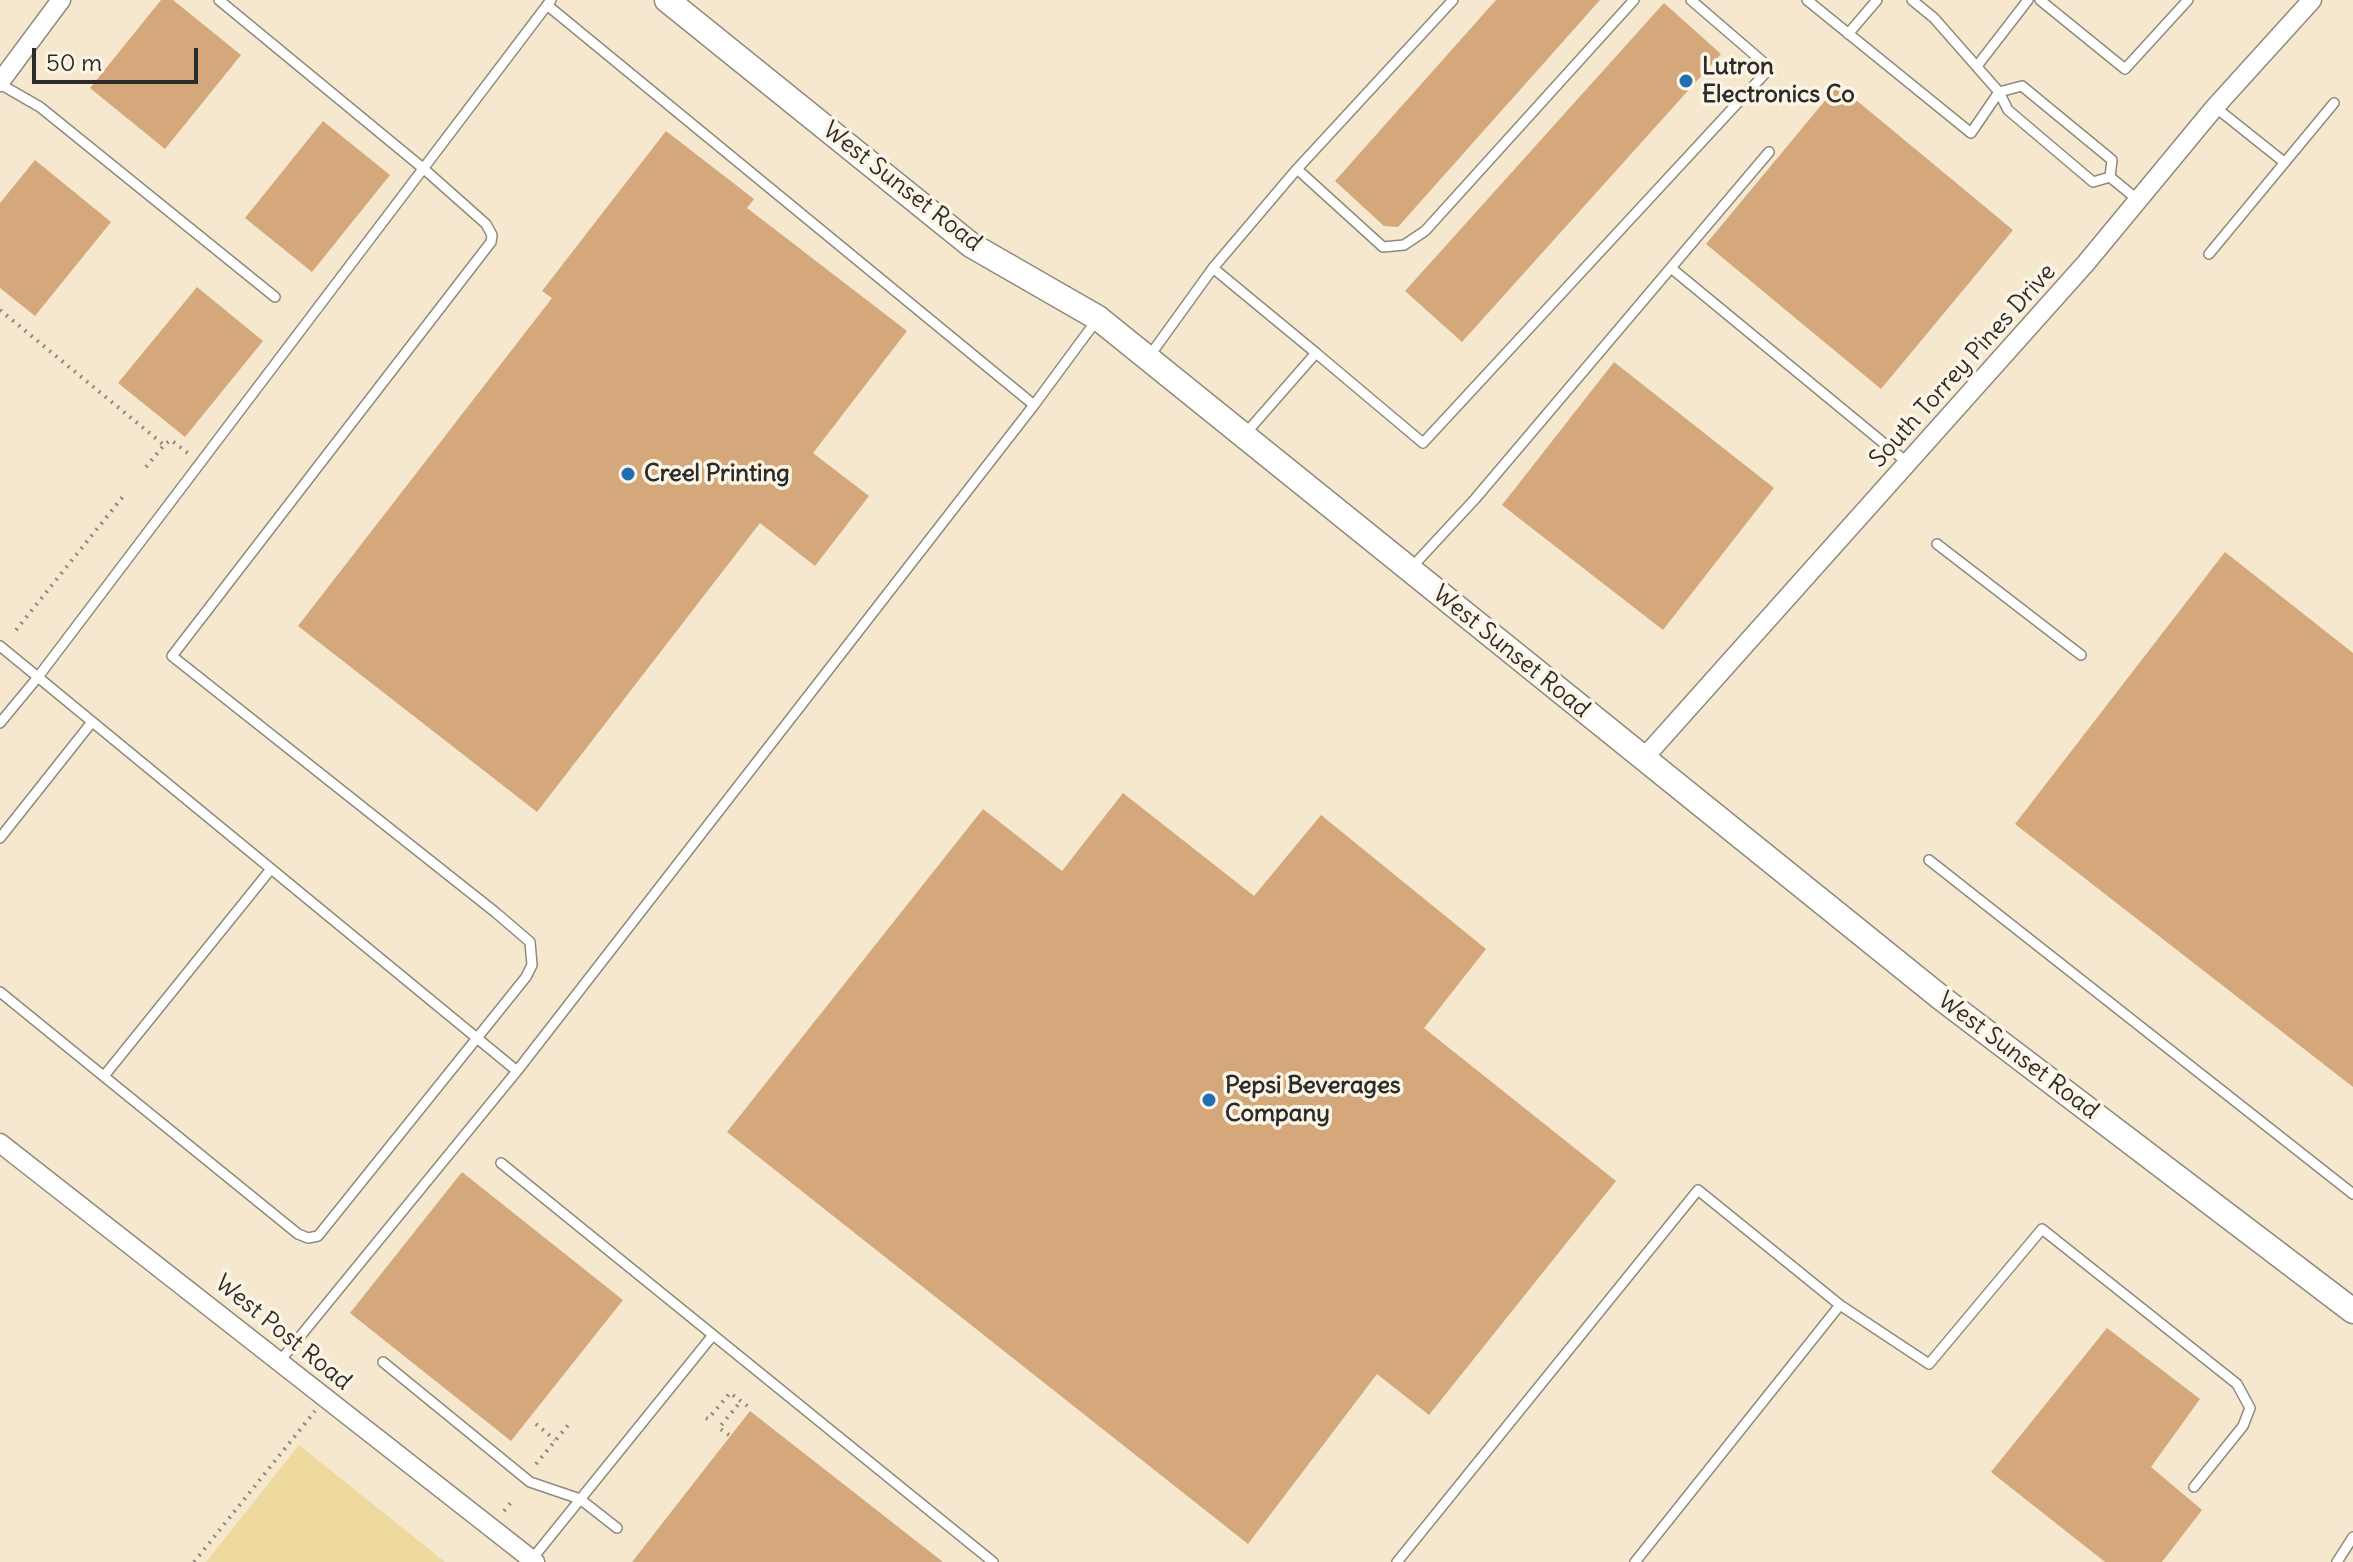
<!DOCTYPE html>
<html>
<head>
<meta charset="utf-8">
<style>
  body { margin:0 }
  #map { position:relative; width:2353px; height:1562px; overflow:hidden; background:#f5e8ce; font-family:Delius,sans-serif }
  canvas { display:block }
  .scale { position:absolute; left:32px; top:48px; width:166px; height:36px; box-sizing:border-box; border:4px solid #2b2b2b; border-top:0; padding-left:10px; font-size:24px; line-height:28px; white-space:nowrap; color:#2b2b2b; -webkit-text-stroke:6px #fcf5e5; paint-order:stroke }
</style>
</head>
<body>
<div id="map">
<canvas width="2353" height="1562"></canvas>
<div class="scale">50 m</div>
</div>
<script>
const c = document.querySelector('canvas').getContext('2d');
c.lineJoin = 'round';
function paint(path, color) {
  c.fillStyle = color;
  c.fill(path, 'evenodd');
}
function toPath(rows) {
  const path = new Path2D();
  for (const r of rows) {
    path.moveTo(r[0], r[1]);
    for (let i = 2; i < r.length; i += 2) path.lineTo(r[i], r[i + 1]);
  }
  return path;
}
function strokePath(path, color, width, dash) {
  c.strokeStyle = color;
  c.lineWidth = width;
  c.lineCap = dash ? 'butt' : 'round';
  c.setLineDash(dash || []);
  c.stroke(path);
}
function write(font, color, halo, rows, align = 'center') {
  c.font = font + ' Delius,sans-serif';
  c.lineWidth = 7;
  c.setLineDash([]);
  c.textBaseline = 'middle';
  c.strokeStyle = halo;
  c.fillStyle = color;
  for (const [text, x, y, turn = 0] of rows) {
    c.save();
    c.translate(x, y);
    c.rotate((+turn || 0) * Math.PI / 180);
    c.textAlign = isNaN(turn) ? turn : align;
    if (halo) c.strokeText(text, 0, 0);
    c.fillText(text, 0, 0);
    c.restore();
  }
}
const sand = toPath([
  [299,1445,445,1562,206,1562]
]);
const building = toPath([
  [161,0,173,0,241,55,165,149,90,88],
  [1496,0,1600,0,1398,227,1384,226,1335,181],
  [1664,3,1721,54,1462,342,1405,291],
  [1838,85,2013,230,1881,389,1706,244],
  [323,121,390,175,312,272,245,218],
  [666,131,754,199,747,208,907,331,813,453,869,496,815,566,760,523,537,812,298,626,552,298,542,291],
  [35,160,111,222,35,316,0,288,0,203],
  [197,287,263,341,185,437,118,383],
  [1614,362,1774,488,1663,630,1502,505],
  [2225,552,2353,653,2353,1087,2015,824],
  [1123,793,1254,896,1321,815,1486,949,1424,1028,1616,1181,1429,1415,1377,1374,1248,1544,727,1132,983,809,1062,871],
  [462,1172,623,1300,511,1441,350,1313],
  [2107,1328,2200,1399,2151,1467,2202,1510,2162,1562,2105,1562,1991,1472],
  [750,1411,943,1562,632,1562]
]);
const path = toPath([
  [0,310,164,445,171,440,189,454],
  [146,467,164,445],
  [16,630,125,494],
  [706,1418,708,1419,730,1393,750,1408],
  [536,1424,555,1440],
  [729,1435,719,1428,741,1401],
  [536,1464,569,1424],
  [504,1511,513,1500],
  [194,1562,315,1411]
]);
const lane = toPath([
  [1807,0,1971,133,1999,92,1934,18,1912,0],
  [2040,0,2125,69,2188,0],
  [547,5,1034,405],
  [1848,34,1877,0],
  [1977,66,2028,0],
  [0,84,40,107,275,297],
  [2022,86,2112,160,2110,177,2093,182,2008,110,1999,92,2022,86],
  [2215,107,2284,162],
  [1297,169,1383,247,1404,245,1425,231,1634,0],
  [2110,177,2138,200],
  [2209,254,2334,103],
  [1213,268,1316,353],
  [1671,268,1909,464],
  [1148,358,1213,268,1297,169,1453,0],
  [1246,433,1316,353,1423,443,1770,68,1691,0],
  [1937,544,2081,655],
  [1412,567,1475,499,1769,152],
  [0,646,517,1071],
  [0,723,38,677,551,0],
  [0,838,92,722],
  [1929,860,2353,1194],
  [0,992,298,1234,308,1238,318,1236,526,977,532,965,530,942,495,912,172,656,491,242,492,235,486,224,424,169,219,0],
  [104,1076,271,869],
  [501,1163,993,1562],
  [280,1361,517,1071,1034,405,1096,321],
  [383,1362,530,1482,580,1499,617,1528],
  [532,1559,713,1335],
  [1397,1562,1698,1190,1840,1305],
  [1635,1562,1840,1305,1929,1364,2042,1229,2237,1384,2250,1408,2243,1426,2194,1487],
  [2337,1562,2353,1537]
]);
const street = toPath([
  [0,82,61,0],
  [1643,759,2086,263,2215,107,2312,0],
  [0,1143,535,1562]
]);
const secondary = toPath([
  [667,0,971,245,1098,318,1940,997,2353,1311]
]);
const markers = [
  [1686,81,8,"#1f6fb2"],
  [628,474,8,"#1f6fb2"],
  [1209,1100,8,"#1f6fb2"]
];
const poiNames = [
  ["Lutron",1702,67],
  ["Electronics Co",1702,95],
  ["Creel Printing",644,474],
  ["Pepsi Beverages",1225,1086],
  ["Company",1225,1114]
];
const streetNames = [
  ["West Sunset Road",902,187,38],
  ["South Torrey Pines Drive",1963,366,-48],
  ["West Sunset Road",1511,652,39],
  ["West Sunset Road",2018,1056,37],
  ["West Post Road",283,1333,39]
];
paint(sand, '#eeda9e');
paint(building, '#d5a87c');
strokePath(lane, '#908a7c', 12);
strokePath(street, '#908a7c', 21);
strokePath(secondary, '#908a7c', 27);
strokePath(path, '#908a7c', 4, [2, 6]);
strokePath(lane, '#fff', 9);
strokePath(street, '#fff', 18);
strokePath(secondary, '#fff', 24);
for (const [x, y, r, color] of markers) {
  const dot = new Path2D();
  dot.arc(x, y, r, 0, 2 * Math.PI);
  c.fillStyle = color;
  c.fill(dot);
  strokePath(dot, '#fcf5e5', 3);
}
write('bold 24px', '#2b2b2b', '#fcf5e5', poiNames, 'left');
write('24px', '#2b2b2b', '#fcf5e5', streetNames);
</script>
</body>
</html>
